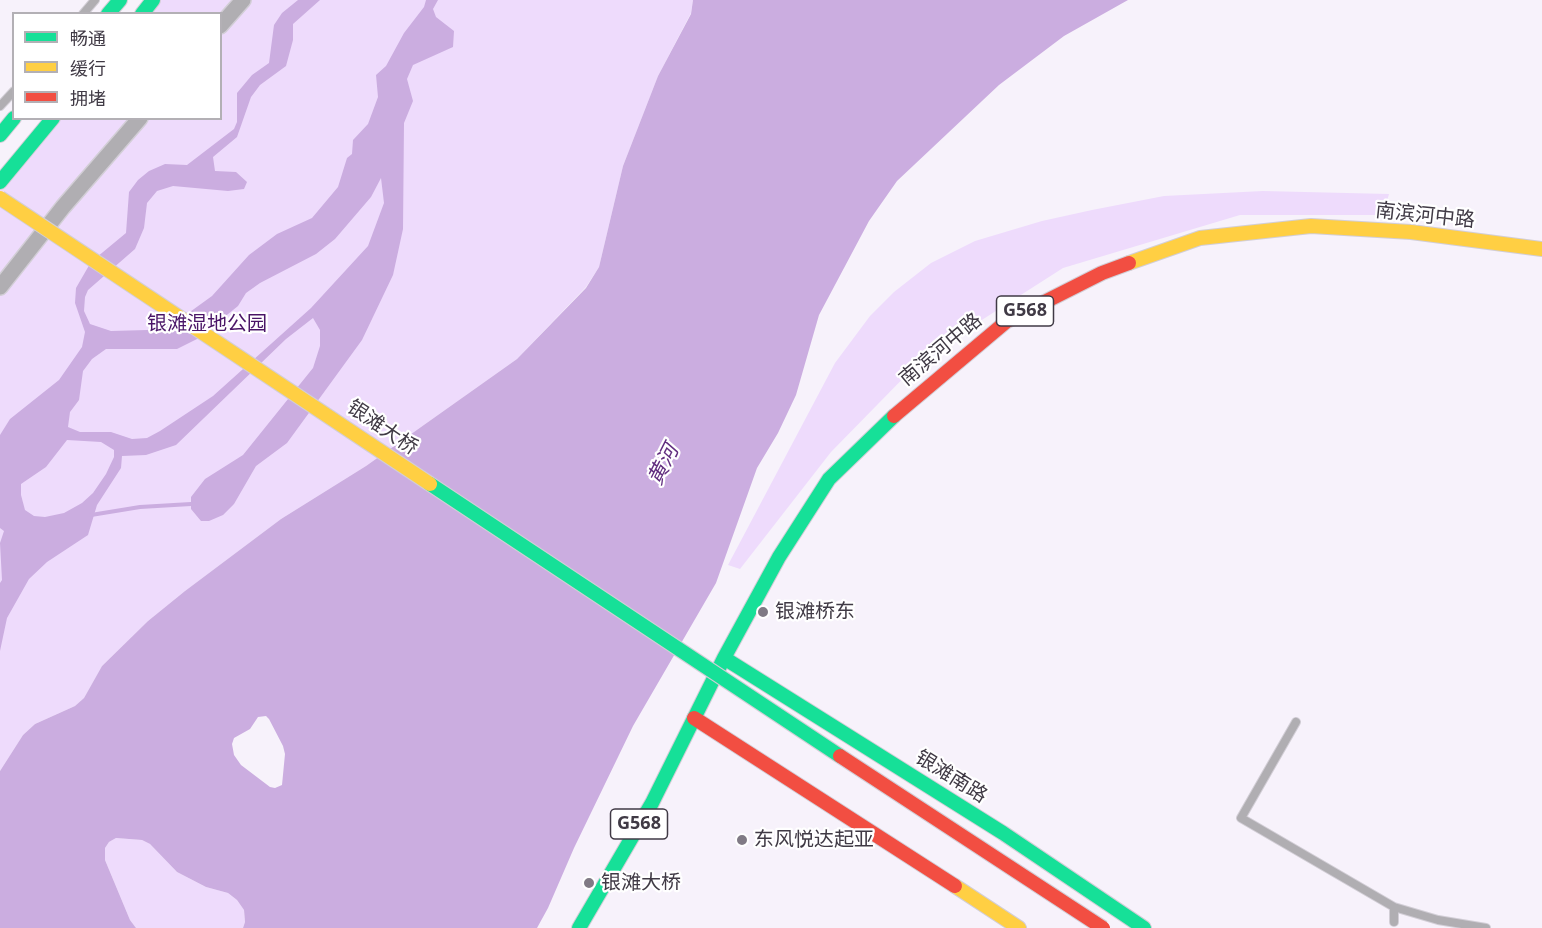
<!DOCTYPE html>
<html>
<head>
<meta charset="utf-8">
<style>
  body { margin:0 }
  #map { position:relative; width:1542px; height:928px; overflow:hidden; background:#f7f2fb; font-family:"Noto Sans","Noto Sans SC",sans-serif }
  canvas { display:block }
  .legend { position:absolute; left:12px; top:12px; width:210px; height:108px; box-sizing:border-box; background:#fff; border:2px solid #b3b0b5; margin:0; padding:8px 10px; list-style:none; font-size:18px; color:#403a45 }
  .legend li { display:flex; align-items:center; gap:12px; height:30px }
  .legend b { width:30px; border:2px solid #b3b0b5 }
</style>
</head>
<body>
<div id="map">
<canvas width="1542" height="928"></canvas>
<ul class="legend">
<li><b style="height:8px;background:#16e098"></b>畅通</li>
<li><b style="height:8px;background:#ffcf43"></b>缓行</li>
<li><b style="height:8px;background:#f24e42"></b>拥堵</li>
</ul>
</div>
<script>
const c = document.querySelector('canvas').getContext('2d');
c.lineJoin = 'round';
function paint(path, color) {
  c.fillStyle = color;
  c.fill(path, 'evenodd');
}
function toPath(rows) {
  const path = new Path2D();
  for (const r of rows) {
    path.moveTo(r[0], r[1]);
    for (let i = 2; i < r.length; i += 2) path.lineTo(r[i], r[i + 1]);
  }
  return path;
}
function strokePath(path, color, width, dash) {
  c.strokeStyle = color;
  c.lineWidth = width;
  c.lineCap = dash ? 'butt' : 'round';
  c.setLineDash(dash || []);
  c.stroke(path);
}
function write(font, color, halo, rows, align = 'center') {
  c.font = font + ' "Noto Sans","Noto Sans SC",sans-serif';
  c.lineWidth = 4.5;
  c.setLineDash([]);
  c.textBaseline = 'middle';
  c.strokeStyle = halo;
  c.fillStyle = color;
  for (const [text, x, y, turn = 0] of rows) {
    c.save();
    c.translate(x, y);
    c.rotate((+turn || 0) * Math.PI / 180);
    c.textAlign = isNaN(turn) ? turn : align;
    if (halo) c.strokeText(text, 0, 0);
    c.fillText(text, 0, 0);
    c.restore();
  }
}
const green = toPath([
  [153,0,693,0,691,13,658,76,623,166,599,267,586,287,517,359,366,466,281,519,185,591,148,621,102,666,84,698,75,706,35,724,23,735,0,771,0,182,53,119,220,118,220,14,142,13],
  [1263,191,1389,194,1383,215,1240,215,1063,268,924,357,831,452,740,569,728,565,835,363,870,316,894,292,931,263,975,241,1042,221,1092,210,1164,196],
  [116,838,142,840,150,844,177,872,206,887,228,893,237,900,244,910,245,922,243,928,136,928,130,920,105,860,105,848,109,842]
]);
const water = toPath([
  [298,0,320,0,293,24,293,40,286,66,260,85,251,97,237,137,213,157,215,171,236,172,247,182,244,189,228,191,173,186,157,191,147,203,144,228,135,249,88,290,85,297,84,311,90,324,111,331,147,330,176,322,212,296,249,255,277,234,312,218,338,187,347,158,352,154,353,140,368,124,378,97,376,75,386,66,404,33,424,7,426,0,438,0,433,9,436,17,454,31,453,47,413,65,407,79,413,101,404,123,403,229,393,275,362,340,287,443,256,466,234,504,223,515,209,521,201,521,191,509,191,497,205,479,243,455,313,368,320,346,320,330,313,318,286,339,176,445,146,455,122,456,121,468,97,505,88,535,47,562,29,579,7,618,0,651,0,583,2,580,0,543,4,531,0,528,0,435,10,419,59,380,82,347,85,332,75,303,76,288,91,262,126,233,129,192,138,180,149,171,165,164,187,165,234,129,237,122,237,93,252,75,269,63,274,25,282,13],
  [381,178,384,203,368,246,311,308,213,396,160,431,147,438,132,439,111,432,80,432,68,427,70,412,79,400,83,371,92,359,106,349,177,349,197,339,238,306,246,293,260,283,316,254,335,239,371,197],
  [67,440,101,442,114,450,114,457,106,474,93,493,82,503,64,513,45,517,34,516,25,510,21,495,21,484,46,467],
  [693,0,1128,0,1064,36,999,85,897,181,869,221,819,315,796,395,778,433,757,468,716,583,633,726,574,848,548,908,537,928,243,928,245,922,244,910,237,900,228,893,206,887,177,872,150,844,142,840,116,838,109,842,105,848,105,860,130,920,136,928,0,928,0,771,23,735,35,724,75,706,84,698,102,666,148,621,185,591,281,519,366,466,517,359,586,288,599,267,623,166,658,76,691,14],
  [266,716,269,719,283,746,285,754,282,785,275,788,270,787,241,765,234,755,232,744,234,738,250,729,258,717]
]);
const stream = toPath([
  [91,515,140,507,191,504]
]);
const lane = toPath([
  [83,14,95,0],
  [0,106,14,91],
  [1296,722,1241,818,1394,907,1394,922],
  [1394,907,1438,920,1486,928]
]);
const street = toPath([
  [220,26,243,0],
  [0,287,63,207,140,118]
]);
const fast = toPath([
  [108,14,120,0],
  [142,14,153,0],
  [0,135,14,118],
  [0,182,53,118],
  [724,658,1003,833,1144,928],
  [579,928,652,803,724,658,779,557,829,479,894,416]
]);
const slow = toPath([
  [1129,263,1200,238,1311,226,1411,232,1542,249],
  [955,886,1019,928]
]);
const jam = toPath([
  [894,416,1007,321,1102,273,1129,263],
  [694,718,955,886]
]);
const fastBridge = toPath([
  [430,484,840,756]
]);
const slowBridge = toPath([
  [0,198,430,484]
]);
const jamBridge = toPath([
  [840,756,1103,928]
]);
const markers = [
  [763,612,6,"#807a85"],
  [742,840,6,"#807a85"],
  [589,883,6,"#807a85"]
];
const shields = [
  [1025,311,57],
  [639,824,57]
];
const shieldNames = [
  ["G568",1025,311],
  ["G568",639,824]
];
const streetNames = [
  ["南滨河中路",1425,216,6],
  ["南滨河中路",941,350,-40],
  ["银滩大桥",382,428,34],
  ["银滩南路",951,777,32]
];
const parkNames = [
  ["银滩湿地公园",207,324]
];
const poiNames = [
  ["银滩桥东",775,612],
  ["东风悦达起亚",754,840],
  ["银滩大桥",601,883]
];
const waterNames = [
  ["黄河",664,465,-63]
];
paint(green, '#eedbfc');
paint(water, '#cbade0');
strokePath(stream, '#cbade0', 4);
strokePath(lane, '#d2ced6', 10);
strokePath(street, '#d2ced6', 18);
strokePath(fast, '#d2ced6', 16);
strokePath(slow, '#d2ced6', 16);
strokePath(jam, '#d2ced6', 16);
strokePath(lane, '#b0aeb2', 8);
strokePath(street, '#b0aeb2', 15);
strokePath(fast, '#16e098', 14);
strokePath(slow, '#ffcf43', 14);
strokePath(jam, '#f24e42', 14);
strokePath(fastBridge, '#d2ced6', 16, []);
strokePath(slowBridge, '#d2ced6', 16, []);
strokePath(jamBridge, '#d2ced6', 16, []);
strokePath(fastBridge, '#16e098', 14);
strokePath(slowBridge, '#ffcf43', 14);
strokePath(jamBridge, '#f24e42', 14);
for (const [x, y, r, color] of markers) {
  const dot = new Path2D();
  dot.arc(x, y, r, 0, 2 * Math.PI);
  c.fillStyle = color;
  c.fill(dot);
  strokePath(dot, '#fff', 2);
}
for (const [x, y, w] of shields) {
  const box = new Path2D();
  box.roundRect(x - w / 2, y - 15, w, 30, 4.5);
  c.fillStyle = '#fff';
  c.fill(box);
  strokePath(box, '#403a45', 1.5);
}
write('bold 18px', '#403a45', null, shieldNames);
write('20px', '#403a45', '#fff', streetNames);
write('20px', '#4a1567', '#fff', parkNames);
write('20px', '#403a45', '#fff', poiNames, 'left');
write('italic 21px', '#612e7f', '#fff', waterNames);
</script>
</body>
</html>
